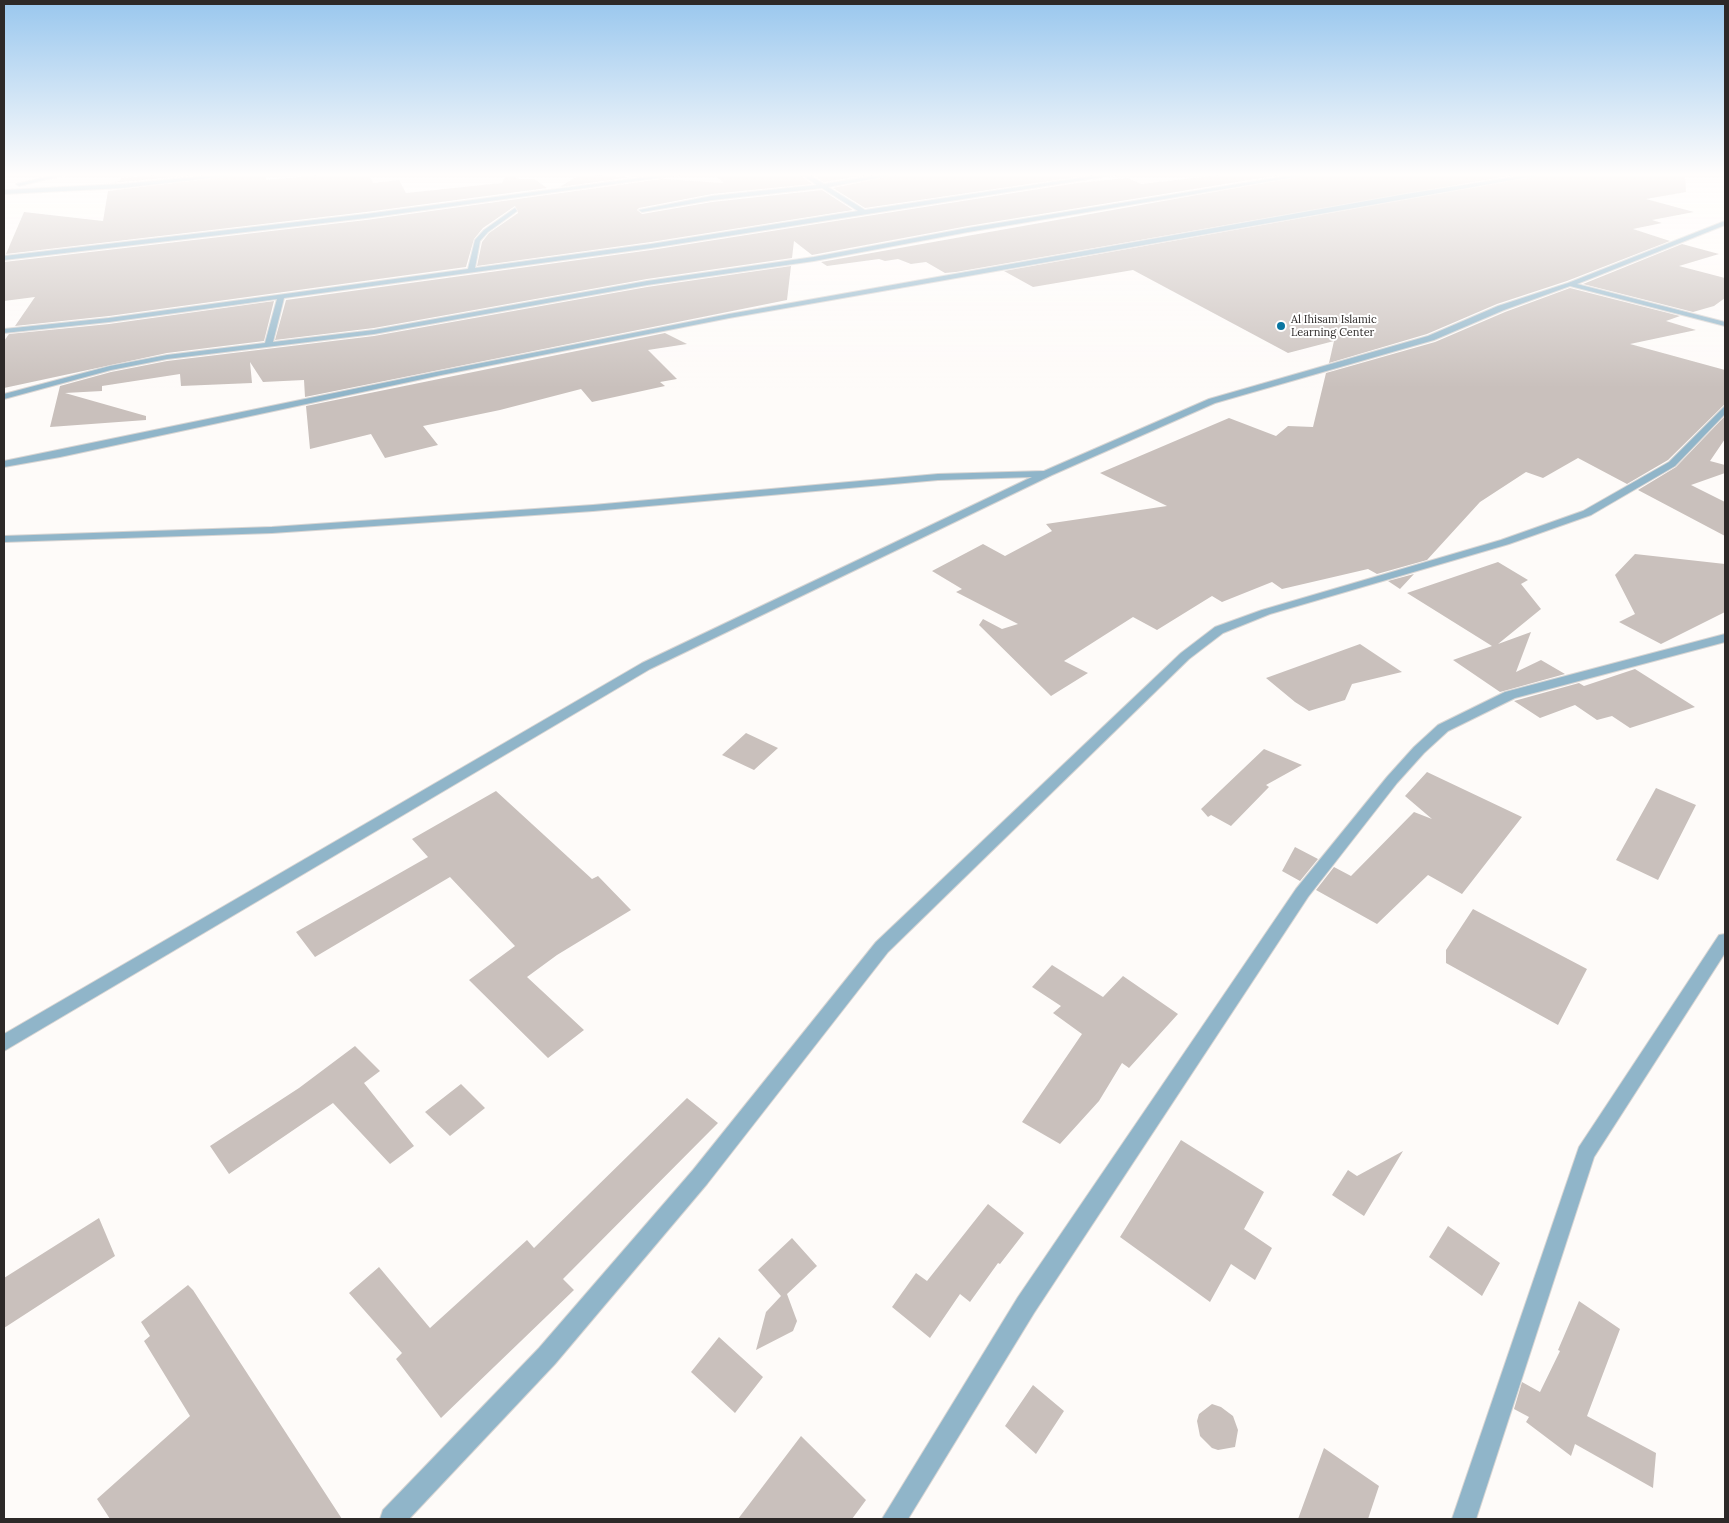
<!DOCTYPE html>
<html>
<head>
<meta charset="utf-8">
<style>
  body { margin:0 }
  #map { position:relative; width:1729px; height:1523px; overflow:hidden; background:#fefbf9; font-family:Lora,serif }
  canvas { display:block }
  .frame { position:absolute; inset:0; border:5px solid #2d2928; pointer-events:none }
</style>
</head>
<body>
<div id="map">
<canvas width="1729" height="1523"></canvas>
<div class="frame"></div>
</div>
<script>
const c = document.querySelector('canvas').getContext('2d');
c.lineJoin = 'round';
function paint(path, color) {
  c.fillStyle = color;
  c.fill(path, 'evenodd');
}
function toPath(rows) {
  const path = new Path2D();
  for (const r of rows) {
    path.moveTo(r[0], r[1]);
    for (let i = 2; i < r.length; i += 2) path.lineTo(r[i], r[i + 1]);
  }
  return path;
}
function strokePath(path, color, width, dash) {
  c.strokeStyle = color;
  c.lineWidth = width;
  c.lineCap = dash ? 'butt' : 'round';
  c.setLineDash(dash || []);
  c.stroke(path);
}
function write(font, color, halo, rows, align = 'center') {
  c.font = font + ' Lora,serif';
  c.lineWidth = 4;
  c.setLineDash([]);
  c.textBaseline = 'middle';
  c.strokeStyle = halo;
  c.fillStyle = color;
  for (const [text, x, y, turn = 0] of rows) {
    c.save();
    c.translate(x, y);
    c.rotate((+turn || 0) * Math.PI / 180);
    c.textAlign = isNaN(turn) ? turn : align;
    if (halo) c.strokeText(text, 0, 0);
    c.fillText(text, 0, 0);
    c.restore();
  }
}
const building = toPath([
  [156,175,195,175,110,183,120,181,121,178],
  [239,175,266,175,266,180,319,175,369,175,373,183,399,180,406,193,502,183,506,175,512,175,519,179,534,179,547,188,366,212,6,254,24,212,103,221,108,191],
  [579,175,593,175,631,177,560,187],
  [714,175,800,175,812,184,712,194,639,208,637,210,642,214,712,202,822,190,853,210,651,242,477,266,482,242,489,233,518,213,515,206,483,228,474,239,466,267,109,316,15,326,35,297,4,301,4,262,366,220,662,179,724,183],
  [813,175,867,175,824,182],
  [896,175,1077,175,1077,177,865,208,833,188],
  [1220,175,1280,175,968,226,812,255,794,241,792,258,647,279,374,328,275,340,286,300,651,250,1077,183,1128,178,1141,184],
  [1309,175,1514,175,956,272,945,273,926,262,911,264,898,259,885,261,879,259,827,266,821,262],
  [1543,175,1685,175,1686,192,1646,199,1694,212,1652,220,1662,223,1633,229,1670,241,1567,281,1497,304,1427,334,1329,363,1334,341,1288,353,1133,270,1033,287,1004,271],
  [1682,244,1719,254,1679,266,1725,278,1725,298,1714,306,1693,312,1583,284],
  [791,266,787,300,305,397,304,380,263,382,250,362,252,383,181,386,180,374,102,386,102,391,65,393,146,416,146,420,50,427,60,386,111,372,167,361,374,336,647,287],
  [1570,288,1680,316,1666,321,1696,330,1630,344,1725,370,1725,404,1668,460,1627,484,1578,458,1543,478,1526,472,1480,502,1427,560,1377,574,1368,569,1282,589,1272,582,1222,602,1212,596,1157,630,1133,617,1064,661,1088,673,1051,696,979,625,983,619,1002,629,1018,624,956,592,962,589,932,571,983,544,1005,556,1052,531,1046,524,1167,506,1100,473,1229,418,1276,436,1288,426,1313,427,1326,373,1435,342,1505,312],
  [274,301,264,341,167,353,4,388,4,341,9,334,109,324],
  [665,333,687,344,648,350,677,379,660,382,665,386,592,402,581,389,500,410,423,426,438,445,385,458,371,434,310,449,306,406],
  [1725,416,1725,439,1710,461,1725,465,1725,473,1691,485,1725,502,1725,536,1638,490,1676,467],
  [1635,554,1725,564,1725,612,1661,644,1619,622,1635,614,1615,575],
  [1498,562,1528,580,1521,584,1541,609,1498,644,1531,632,1516,672,1541,660,1565,674,1500,692,1453,660,1492,646,1407,593],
  [1414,574,1400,589,1388,581],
  [1360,644,1402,672,1352,684,1345,700,1309,711,1295,702,1266,678],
  [1635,669,1695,707,1630,728,1612,716,1597,720,1575,705,1540,718,1514,701,1579,683,1584,686],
  [746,733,778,748,754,770,722,755],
  [1264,749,1302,765,1266,785,1269,787,1231,826,1211,815,1208,817,1201,809],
  [1427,772,1522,817,1462,894,1428,875,1377,924,1316,890,1334,867,1351,876,1414,812,1432,819,1405,796],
  [1656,788,1696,805,1658,880,1616,860],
  [496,791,592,879,598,876,631,910,557,955,527,977,584,1030,548,1058,469,980,515,946,450,877,315,957,296,932,428,857,412,839],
  [1295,847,1318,859,1300,881,1282,871],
  [1473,909,1587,969,1558,1025,1446,963,1446,950],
  [1052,965,1103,997,1123,976,1178,1014,1129,1068,1122,1063,1099,1101,1060,1144,1022,1122,1082,1034,1053,1013,1061,1006,1032,987],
  [355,1046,380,1071,364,1083,414,1146,390,1164,333,1103,229,1174,210,1146,299,1088],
  [461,1084,485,1108,450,1136,425,1112],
  [687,1098,718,1123,563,1279,574,1290,441,1418,396,1359,402,1353,349,1293,379,1267,430,1328,527,1240,534,1248],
  [1181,1140,1264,1192,1244,1229,1272,1248,1255,1280,1231,1264,1210,1302,1120,1237],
  [1403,1151,1364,1216,1332,1195,1348,1170,1357,1176],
  [988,1204,1024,1233,1000,1264,998,1263,970,1302,960,1294,930,1338,892,1307,916,1273,927,1281],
  [99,1218,115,1256,4,1328,4,1278],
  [1448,1226,1500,1263,1482,1296,1429,1257],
  [792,1238,817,1266,787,1294,797,1321,793,1331,756,1350,766,1312,781,1296,758,1270],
  [188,1285,193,1290,342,1519,110,1519,97,1499,190,1416,144,1341,150,1336,141,1322],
  [1579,1301,1620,1329,1587,1416,1656,1453,1653,1488,1575,1444,1571,1456,1526,1422,1529,1417,1514,1409,1522,1382,1540,1392,1560,1351,1558,1350],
  [719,1337,763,1377,735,1413,691,1372],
  [1033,1385,1064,1411,1036,1454,1005,1426],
  [1212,1404,1221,1407,1233,1416,1238,1430,1235,1447,1218,1450,1212,1448,1200,1436,1197,1421,1199,1414],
  [801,1436,866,1500,852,1519,738,1519],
  [1324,1448,1379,1486,1368,1519,1298,1519]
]);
const minor = toPath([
  [54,175,65,175,19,186,16,184,54,175],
  [216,175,237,175,122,188,4,194,4,190,122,184,216,175],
  [663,175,679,175,366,218,4,260,4,256,366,214,663,175],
  [802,175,809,175,824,184,880,175,894,175,828,187,865,210,1100,175,1115,175,651,248,284,298,273,342,374,330,647,281,814,257,968,228,1293,175,1307,175,968,232,814,261,647,285,374,334,167,359,111,370,4,399,4,394,110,366,167,355,265,343,277,299,109,322,4,333,4,329,109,318,468,269,475,240,484,230,515,208,517,211,488,232,480,241,475,268,651,244,858,211,822,188,712,200,642,212,639,210,712,196,817,185,802,175],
  [1527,175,1541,175,729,318,441,375,60,457,4,467,4,461,441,371,729,314,1406,194,1527,175],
  [1725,221,1725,225,1577,284,1725,322,1725,326,1570,286,1504,310,1434,340,1215,403,1052,475,650,669,4,1051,4,1034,642,663,1032,477,938,480,593,511,272,533,4,542,4,536,272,527,593,505,938,474,1044,471,1209,399,1428,336,1498,306,1568,283,1725,221],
  [1725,406,1725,414,1675,466,1591,515,1509,544,1270,614,1223,633,1189,659,888,952,707,1184,555,1364,409,1519,380,1519,383,1510,539,1348,693,1170,876,942,1181,653,1215,627,1262,610,1501,540,1583,511,1669,462,1725,406],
  [1725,634,1725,642,1515,698,1448,731,1424,753,1397,783,1308,897,1034,1313,908,1519,882,1519,1018,1297,1296,889,1387,777,1414,747,1438,725,1505,692,1725,634],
  [1725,934,1725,953,1594,1157,1476,1519,1452,1519,1579,1147,1719,935,1725,934]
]);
const markers = [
  [1281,326,5,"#0a76a1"]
];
const farPoinames = [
  ["Al Ihisam Islamic",1291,320],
  ["Learning Center",1291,333]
];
paint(building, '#c9c0bc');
strokePath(minor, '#d8d5d3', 2);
paint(minor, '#90b5c9');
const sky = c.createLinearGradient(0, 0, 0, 388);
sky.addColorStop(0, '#99c7ee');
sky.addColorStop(0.45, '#fffdfc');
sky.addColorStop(1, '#fffdfc00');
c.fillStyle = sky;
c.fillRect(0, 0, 1729, 388);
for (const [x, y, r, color] of markers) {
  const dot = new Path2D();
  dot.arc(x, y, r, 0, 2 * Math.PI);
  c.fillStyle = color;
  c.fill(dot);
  strokePath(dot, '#fff', 2);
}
write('11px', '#2d2928', '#fff', farPoinames, 'left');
</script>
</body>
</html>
